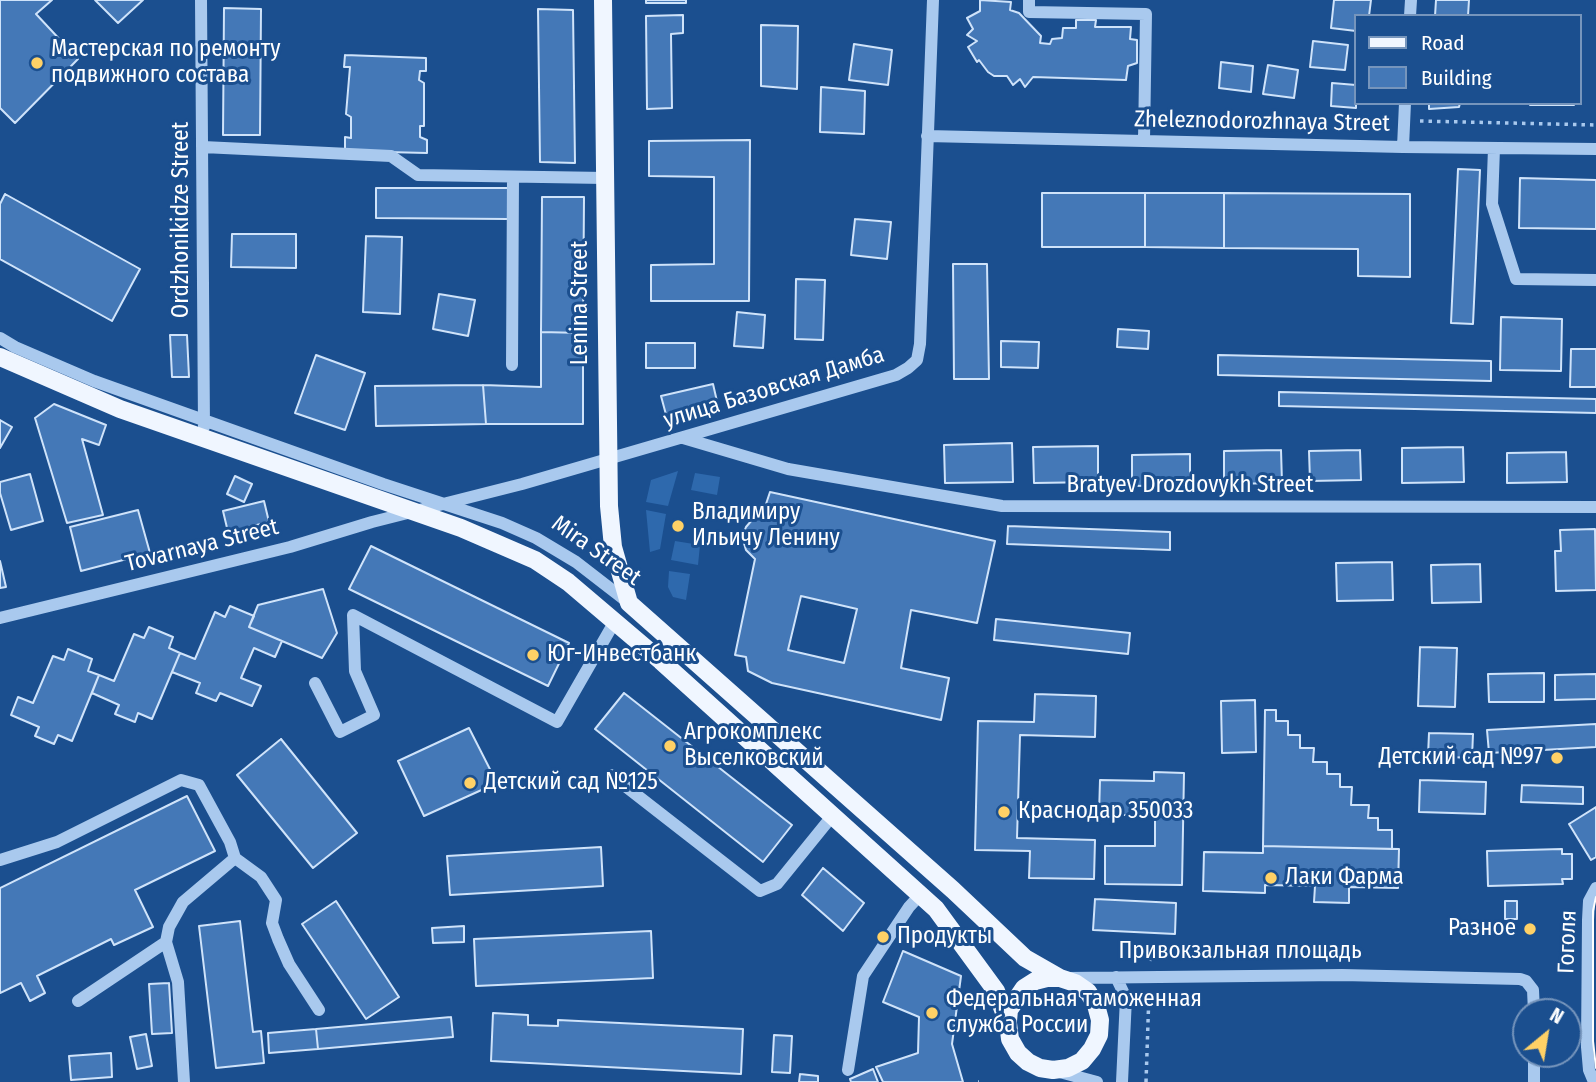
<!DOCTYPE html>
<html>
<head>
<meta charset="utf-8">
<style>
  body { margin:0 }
  #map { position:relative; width:1596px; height:1082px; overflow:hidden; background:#1b4f8f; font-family:"Fira Sans Condensed",sans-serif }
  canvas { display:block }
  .legend { position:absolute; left:1354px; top:14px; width:228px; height:91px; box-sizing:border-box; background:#1b4f8f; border:2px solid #7695bc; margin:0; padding:9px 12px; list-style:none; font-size:21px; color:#fff }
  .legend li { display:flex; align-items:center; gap:14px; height:35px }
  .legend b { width:35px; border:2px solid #7695bc }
  .north { position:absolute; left:1512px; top:998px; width:70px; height:70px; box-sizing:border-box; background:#1b4f8f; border:2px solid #7695bc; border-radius:50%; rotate:30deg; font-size:19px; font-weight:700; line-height:28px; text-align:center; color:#fff }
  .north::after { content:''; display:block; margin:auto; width:24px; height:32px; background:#ffd166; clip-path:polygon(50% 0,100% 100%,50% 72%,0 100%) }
</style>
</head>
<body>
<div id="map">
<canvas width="1596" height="1082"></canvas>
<ul class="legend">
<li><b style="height:9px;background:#f0f6ff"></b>Road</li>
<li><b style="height:19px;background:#4478b7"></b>Building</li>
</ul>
<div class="north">N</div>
</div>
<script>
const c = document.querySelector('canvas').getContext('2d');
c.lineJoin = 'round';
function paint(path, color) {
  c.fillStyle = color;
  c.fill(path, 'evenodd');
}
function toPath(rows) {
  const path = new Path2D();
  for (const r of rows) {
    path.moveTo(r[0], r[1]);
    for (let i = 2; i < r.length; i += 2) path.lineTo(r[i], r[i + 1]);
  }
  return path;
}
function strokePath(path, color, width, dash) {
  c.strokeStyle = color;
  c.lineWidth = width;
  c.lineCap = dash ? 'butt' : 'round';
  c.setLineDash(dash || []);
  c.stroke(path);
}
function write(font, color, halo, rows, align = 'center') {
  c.font = font + ' "Fira Sans Condensed",sans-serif';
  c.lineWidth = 6;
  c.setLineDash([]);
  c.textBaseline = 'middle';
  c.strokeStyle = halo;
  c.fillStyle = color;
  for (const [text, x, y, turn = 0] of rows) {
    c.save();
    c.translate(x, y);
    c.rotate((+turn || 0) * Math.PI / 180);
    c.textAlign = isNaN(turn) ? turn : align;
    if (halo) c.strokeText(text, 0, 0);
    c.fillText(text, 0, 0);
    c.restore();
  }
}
const green = toPath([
  [678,471,668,506,646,502,651,480],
  [695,473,720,477,717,495,691,490],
  [646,510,666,514,660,549,650,552],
  [675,541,700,545,698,565,671,560],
  [669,571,690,574,686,600,673,597,668,587]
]);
const building = toPath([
  [0,0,52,0,36,14,78,59,15,123,0,108,0,0],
  [95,0,143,0,118,23,95,0],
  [646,0,686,0,686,3,646,3,646,0],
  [980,0,1011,2,1010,10,1019,13,1041,36,1040,43,1050,44,1052,39,1062,38,1063,28,1076,28,1076,20,1096,20,1095,27,1131,27,1130,39,1137,40,1137,63,1128,66,1126,80,1033,77,1025,87,1020,79,1013,85,1007,76,994,76,988,72,979,60,977,62,968,47,977,41,967,35,973,29,967,18,980,11,980,0],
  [1334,0,1371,0,1369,16,1356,16,1356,31,1331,28,1334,0],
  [1436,0,1469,0,1468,16,1435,16,1436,0],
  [224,8,261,9,260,135,223,135,224,8],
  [538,9,573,10,575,163,540,162,538,9],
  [683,15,683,33,671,34,672,108,647,109,646,16,683,15],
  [761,25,798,26,797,89,761,86,761,25],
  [1313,41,1348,45,1345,70,1310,67,1313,41],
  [854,44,892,50,888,85,849,80,854,44],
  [345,55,426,58,426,71,420,71,419,80,424,83,424,126,420,126,420,137,427,140,427,153,345,151,345,137,351,138,351,117,346,114,350,67,344,67,345,55],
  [1221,62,1253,66,1251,92,1219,88,1221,62],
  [1268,65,1298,70,1294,98,1263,94,1268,65],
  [1332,83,1356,85,1356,108,1331,106,1332,83],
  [821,87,865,91,864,134,820,132,821,87],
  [1429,103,1460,103,1459,107,1429,109,1429,103],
  [1530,103,1574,103,1574,105,1530,105,1530,103],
  [750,140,749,301,651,301,651,265,714,264,714,177,649,176,649,141,750,140],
  [1458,169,1480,170,1473,324,1451,323,1458,169],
  [1520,178,1596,180,1596,229,1519,228,1520,178],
  [376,188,508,188,508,219,376,218,376,188],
  [1042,193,1145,193,1145,247,1042,247,1042,193],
  [1145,193,1224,193,1224,248,1145,247,1145,193],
  [1224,193,1410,194,1410,277,1358,276,1358,249,1224,248,1224,193],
  [5,194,140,269,112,321,0,259,0,204,5,194],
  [542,197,584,197,583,333,541,332,542,197],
  [855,219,891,222,887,259,851,255,855,219],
  [232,234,296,234,296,268,231,267,232,234],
  [366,236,402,237,400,314,363,312,366,236],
  [953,264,987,264,989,379,954,379,953,264],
  [796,279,825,280,823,340,795,339,796,279],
  [439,294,475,300,468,336,433,329,439,294],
  [737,312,765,315,763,348,734,346,737,312],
  [1501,317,1562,319,1561,371,1500,370,1501,317],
  [1118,329,1149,331,1148,349,1117,347,1118,329],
  [541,332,583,333,583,424,486,424,483,385,541,387,541,332],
  [170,335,187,335,189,377,172,377,170,335],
  [1001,341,1039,342,1038,368,1001,367,1001,341],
  [646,343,695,343,695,368,646,368,646,343],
  [1571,349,1596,349,1596,387,1570,387,1571,349],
  [316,355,365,373,345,430,295,413,316,355],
  [1218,355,1491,361,1491,381,1218,375,1218,355],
  [713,384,719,410,668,422,661,396,713,384],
  [483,385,486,424,376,426,375,386,483,385],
  [1279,392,1596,399,1596,413,1279,406,1279,392],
  [54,404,106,425,99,445,82,439,103,515,67,523,35,418,54,404],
  [0,420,12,427,0,448,0,420],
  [1012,443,1013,482,945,483,944,445,1012,443],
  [1098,446,1098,482,1034,483,1033,447,1098,446],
  [1463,447,1464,482,1402,483,1402,448,1463,447],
  [1281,450,1282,483,1224,484,1224,451,1281,450],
  [1360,450,1361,480,1310,481,1309,451,1360,450],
  [1566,452,1567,482,1507,483,1507,453,1566,452],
  [1190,454,1190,485,1132,486,1132,455,1190,454],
  [30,474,43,521,11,530,0,493,0,482,30,474],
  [235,476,252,484,244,502,227,494,235,476],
  [770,492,995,541,977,623,911,610,901,668,949,678,941,720,772,683,748,671,746,657,735,655,755,559,746,550,742,537,746,527,752,520,755,508,764,510,770,492],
  [801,596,857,609,844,663,788,650,801,596],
  [264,501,269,522,228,532,223,511,264,501],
  [138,510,150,553,81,571,70,527,138,510],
  [1008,526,1170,532,1170,550,1007,544,1008,526],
  [1595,529,1596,590,1556,591,1555,551,1561,551,1560,530,1595,529],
  [371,546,569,643,548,686,349,589,371,546],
  [0,561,6,587,0,588,0,561],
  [1392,562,1393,600,1337,601,1336,563,1392,562],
  [1480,564,1481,602,1432,603,1431,565,1480,564],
  [323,589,337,633,322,658,249,627,258,605,323,589],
  [230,606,254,616,249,627,282,641,275,657,254,648,241,678,261,686,252,706,220,693,216,701,196,693,200,683,172,672,180,653,195,659,215,612,225,617,230,606],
  [996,619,1130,633,1128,654,994,640,996,619],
  [149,627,173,637,169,648,180,653,152,719,138,713,135,722,115,714,119,705,92,693,99,675,114,681,134,634,144,638,149,627],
  [1420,647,1457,648,1455,707,1418,706,1420,647],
  [68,649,92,659,88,671,99,675,72,741,58,735,54,744,35,736,39,727,11,715,18,697,33,703,53,656,64,660,68,649],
  [1544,673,1544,702,1489,702,1488,674,1544,673],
  [1596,674,1596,699,1555,700,1555,675,1596,674],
  [624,693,792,825,763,862,595,729,624,693],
  [1035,694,1096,696,1095,737,1020,735,1017,838,1095,840,1094,879,1029,878,1030,851,975,850,978,721,1034,722,1035,694],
  [1255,700,1256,752,1222,753,1221,701,1255,700],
  [1265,710,1276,710,1276,721,1288,721,1288,735,1300,735,1300,748,1314,748,1313,762,1327,762,1327,774,1340,774,1340,787,1352,787,1351,805,1369,805,1368,818,1378,818,1378,830,1392,830,1392,849,1263,846,1265,710],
  [1596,724,1596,747,1489,753,1487,730,1596,724],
  [469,728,497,783,424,816,398,761,469,728],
  [1429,733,1473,734,1472,758,1428,756,1429,733],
  [281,739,357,833,313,868,237,775,281,739],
  [1154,772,1184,773,1182,885,1105,884,1105,846,1155,846,1155,815,1099,815,1100,780,1154,781,1154,772],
  [1420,780,1486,782,1485,814,1419,812,1420,780],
  [1522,785,1583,787,1583,804,1521,802,1522,785],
  [187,796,215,851,135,890,153,927,114,945,111,939,37,976,45,993,30,1001,21,983,0,993,0,888,187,796],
  [1596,807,1596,857,1591,860,1569,824,1596,807],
  [1263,846,1399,849,1398,888,1349,887,1349,903,1314,902,1315,886,1265,885,1265,893,1203,891,1204,852,1263,853,1263,846],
  [601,847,603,886,450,895,447,856,601,847],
  [1562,849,1562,854,1572,854,1572,879,1562,879,1563,884,1488,886,1487,851,1562,849],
  [823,868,864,903,843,931,802,895,823,868],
  [1095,899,1176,903,1175,934,1093,930,1095,899],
  [336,901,399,997,366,1019,302,924,336,901],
  [1505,901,1517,901,1517,919,1505,919,1505,901],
  [240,921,253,1032,261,1031,264,1063,216,1068,199,926,240,921],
  [464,926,464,942,433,943,432,928,464,926],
  [651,931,653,978,476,986,474,939,651,931],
  [903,951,961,976,952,1044,963,1082,883,1082,876,1067,918,1053,919,1017,883,1002,903,951],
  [169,983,172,1033,152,1034,149,984,169,983],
  [493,1013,528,1015,528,1025,558,1026,558,1020,743,1029,741,1074,491,1061,493,1013],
  [451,1017,453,1037,318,1049,316,1029,451,1017],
  [316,1029,318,1049,269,1053,268,1033,316,1029],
  [146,1034,152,1066,137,1069,130,1037,146,1034],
  [774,1035,792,1036,790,1073,772,1072,774,1035],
  [111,1053,112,1077,71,1080,69,1056,111,1053],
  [873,1069,878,1082,851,1082,850,1079,873,1069],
  [800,1074,818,1076,818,1082,799,1082,800,1074]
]);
const path = toPath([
  [1420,121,1596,125],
  [1150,961,1151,949],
  [978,1082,979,1082],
  [1146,1082,1149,993]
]);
const minor = toPath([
  [201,0,204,427],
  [1029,0,1029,12,1146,14,1144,140],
  [1410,16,1411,0],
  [927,136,1403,147,1596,149],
  [203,147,391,156,418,175,605,178],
  [1403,147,1405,103],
  [1494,148,1492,204,1516,279,1596,280],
  [0,338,15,347,94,381,383,484,502,523,536,538,576,562,629,603],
  [512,365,513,177],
  [683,438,788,469,1002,506,1596,507],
  [0,618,290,547,372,522,522,484,896,375,908,368,917,360,920,344,933,0],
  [315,683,340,732,374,715,355,671,353,615,557,722,615,621],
  [611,775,760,891,777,884,833,815],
  [235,858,261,877,276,900,272,923,278,939,289,964,319,1010],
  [0,860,57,842,181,780,199,785,230,842,235,858,183,902,169,927,166,942,178,982,184,1082],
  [1116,977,1126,998,1122,1082],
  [1068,978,1342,975,1520,979,1526,981,1533,990,1534,1012],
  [78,1001,166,942],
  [1534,1054,1534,1082],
  [848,1070,863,976,909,907,921,894],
  [1056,1071,1097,1082],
  [1594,1082,1589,1070,1587,1047,1588,920,1589,901,1596,888]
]);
const major = toPath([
  [0,357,120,409,461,528,535,560,568,582,661,661,936,909,996,991,1008,1023,1010,1039,1018,1053,1028,1062,1040,1068,1053,1070,1068,1068,1082,1061,1092,1049,1099,1035,1100,1020,1096,1005,1088,992,1075,983,1060,978,1025,958,953,890,629,603,613,547,609,506,603,0],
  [1008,1021,1009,1010,1024,988,1035,981,1047,978,1060,978]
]);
const tram = toPath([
  [1596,897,1593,911,1593,1041,1596,1068]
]);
const markers = [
  [37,63,7,"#ffd166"],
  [678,526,7,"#ffd166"],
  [533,655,7,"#ffd166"],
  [670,746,7,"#ffd166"],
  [1557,758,7,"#ffd166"],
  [470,783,7,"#ffd166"],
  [1004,812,7,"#ffd166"],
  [1271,878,7,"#ffd166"],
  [1530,929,7,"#ffd166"],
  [883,937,7,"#ffd166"],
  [932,1013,7,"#ffd166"]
];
const poiNames = [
  ["Мастерская по ремонту",51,50],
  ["подвижного состава",51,76],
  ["Владимиру",692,513],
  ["Ильичу Ленину",692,539],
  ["Юг-Инвестбанк",547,655],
  ["Агрокомплекс",684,733],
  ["Выселковский",684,759],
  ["Детский сад №97",1543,758,"right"],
  ["Детский сад №125",484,783],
  ["Краснодар 350033",1018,812],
  ["Лаки Фарма",1285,878],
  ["Разное",1516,929,"right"],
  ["Продукты",897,937],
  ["Федеральная таможенная",946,1000],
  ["служба России",946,1026]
];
const streetNames = [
  ["Zheleznodorozhnaya Street",1262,122,1],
  ["Ordzhonikidze Street",182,220,-90],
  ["Lenina Street",581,303,-90],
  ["улица Базовская Дамба",774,388,-17],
  ["Bratyev Drozdovykh Street",1190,486],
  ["Tovarnaya Street",202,546,-14],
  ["Mira Street",596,551,35],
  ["Гоголя",1568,942,-88],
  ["Привокзальная площадь",1240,952]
];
paint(green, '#2e69ad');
paint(building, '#4478b7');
strokePath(building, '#cfe3fa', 2);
strokePath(path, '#a9c9ee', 3.5, [3.5, 5]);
strokePath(minor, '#a9c9ee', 12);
strokePath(major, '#f0f6ff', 18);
strokePath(tram, '#fff', 2);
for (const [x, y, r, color] of markers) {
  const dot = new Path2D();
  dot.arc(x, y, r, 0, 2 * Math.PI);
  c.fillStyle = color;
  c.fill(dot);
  strokePath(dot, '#1b4f8f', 2.5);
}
write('23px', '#fff', '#1b4f8f', poiNames, 'left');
write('23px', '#fff', '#1b4f8f', streetNames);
</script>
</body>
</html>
